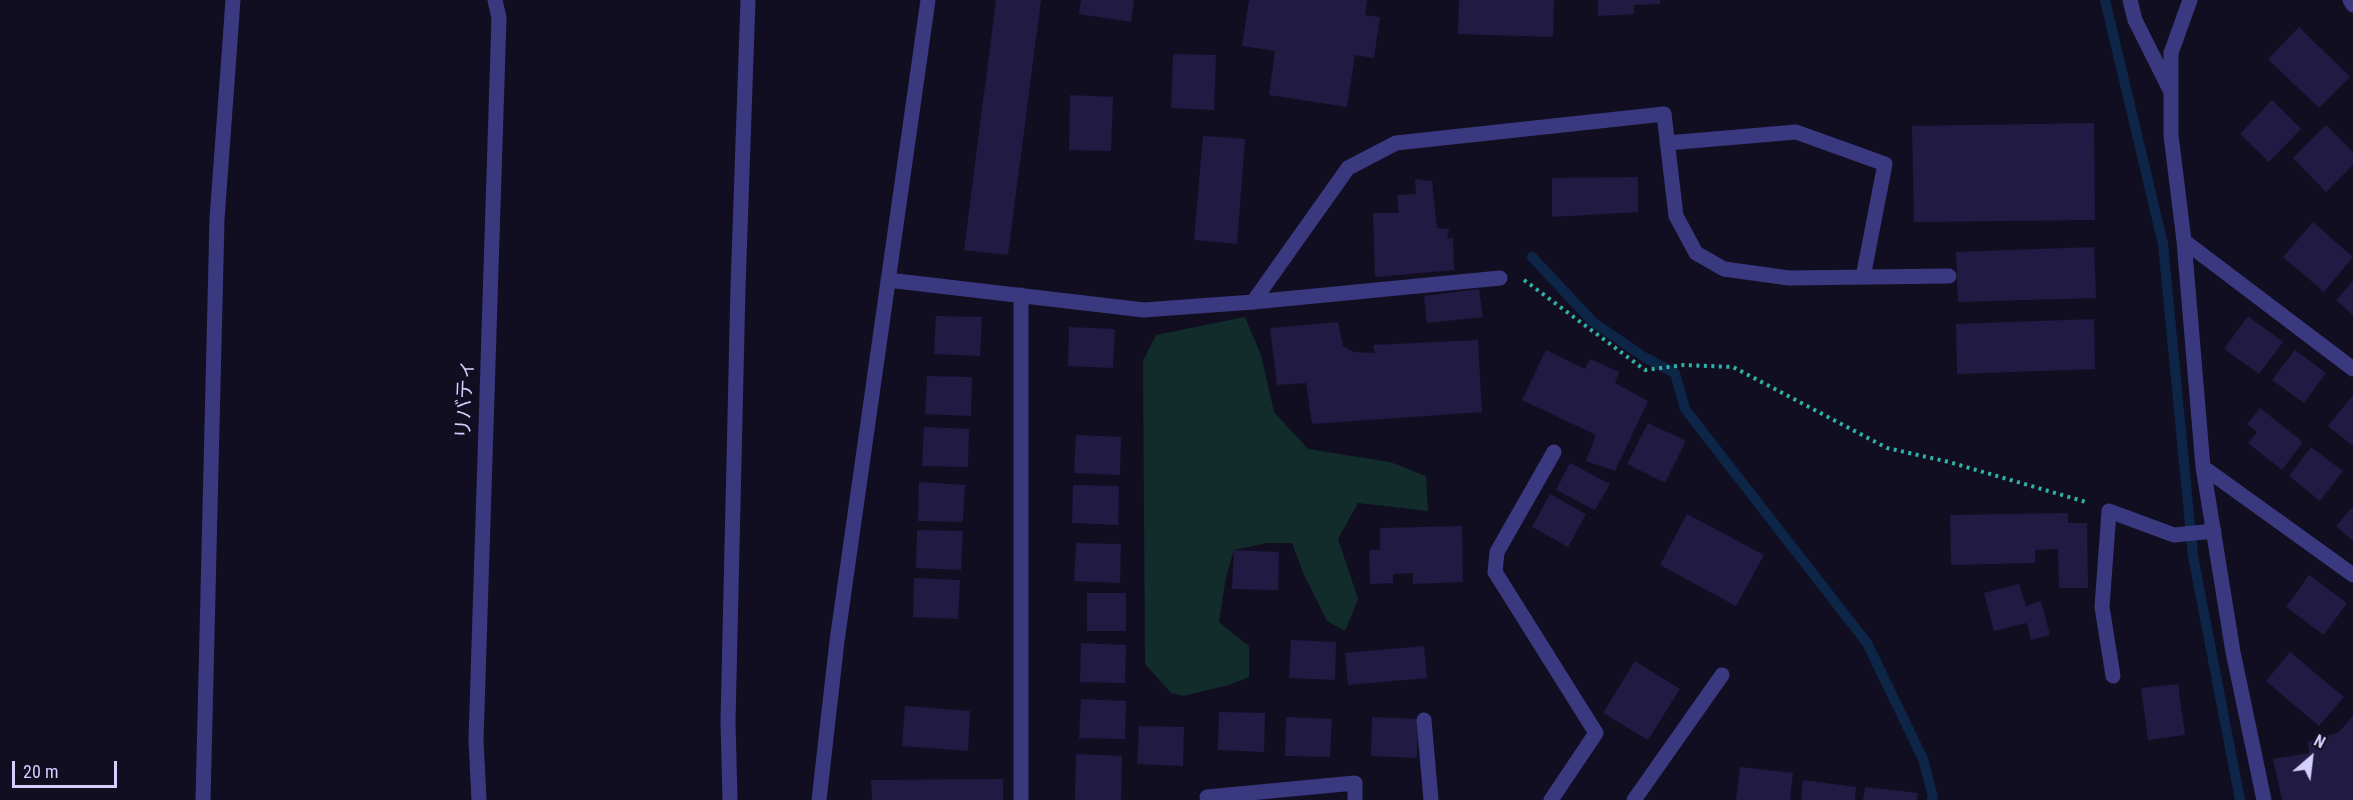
<!DOCTYPE html>
<html>
<head>
<meta charset="utf-8">
<style>
  body { margin:0 }
  #map { position:relative; width:2353px; height:800px; overflow:hidden; background:#110e22; font-family:"Roboto Condensed",sans-serif }
  canvas { display:block }
  .north { position:absolute; left:2281px; top:728px; width:60px; height:60px; -webkit-text-stroke:4px #110e22; paint-order:stroke; rotate:28deg; font-size:16px; font-weight:700; line-height:24px; text-align:center; color:#d4d0fe }
  .north::after { content:''; display:block; margin:auto; width:21px; height:27px; background:#d4d0fe; clip-path:polygon(50% 0,100% 100%,50% 72%,0 100%) }
  .scale { position:absolute; left:12px; top:761px; width:105px; height:27px; box-sizing:border-box; border:3px solid #d4d0fe; border-top:0; padding-left:8px; font-size:18px; line-height:21px; white-space:nowrap; color:#d4d0fe; -webkit-text-stroke:4px #110e22; paint-order:stroke }
</style>
</head>
<body>
<div id="map">
<canvas width="2353" height="800"></canvas>
<div class="north">N</div>
<div class="scale">20 m</div>
</div>
<script>
const c = document.querySelector('canvas').getContext('2d');
c.lineJoin = 'round';
function paint(path, color) {
  c.fillStyle = color;
  c.fill(path, 'evenodd');
}
function toPath(rows) {
  const path = new Path2D();
  for (const r of rows) {
    path.moveTo(r[0], r[1]);
    for (let i = 2; i < r.length; i += 2) path.lineTo(r[i], r[i + 1]);
  }
  return path;
}
function strokePath(path, color, width, dash) {
  c.strokeStyle = color;
  c.lineWidth = width;
  c.lineCap = dash ? 'butt' : 'round';
  c.setLineDash(dash || []);
  c.stroke(path);
}
function write(font, color, halo, rows, align = 'center') {
  c.font = font + ' "Roboto Condensed","Noto Sans JP",sans-serif';
  c.lineWidth = 4.5;
  c.setLineDash([]);
  c.textBaseline = 'middle';
  c.strokeStyle = halo;
  c.fillStyle = color;
  for (const [text, x, y, turn = 0] of rows) {
    c.save();
    c.translate(x, y);
    c.rotate((+turn || 0) * Math.PI / 180);
    c.textAlign = isNaN(turn) ? turn : align;
    if (halo) c.strokeText(text, 0, 0);
    c.fillText(text, 0, 0);
    c.restore();
  }
}
const green = toPath([
  [1245,317,1261,355,1274,412,1308,449,1390,462,1426,476,1428,511,1358,503,1338,539,1358,599,1345,631,1327,621,1304,575,1292,543,1267,543,1234,550,1226,577,1219,622,1249,646,1249,677,1229,685,1183,696,1171,693,1145,664,1143,361,1156,335]
]);
const stream = toPath([
  [2105,0,2163,244,2193,556,2240,800],
  [1532,257,1593,322,1644,357,1675,373,1685,409,1867,643,1923,759,1933,797,1932,800]
]);
const building = toPath([
  [996,0,1041,0,1008,255,964,250],
  [1081,0,1134,0,1131,22,1079,14],
  [1249,0,1367,0,1365,15,1380,17,1374,58,1355,55,1347,107,1269,95,1275,51,1242,46],
  [1459,0,1554,0,1553,37,1458,34],
  [1598,0,1660,0,1660,4,1634,5,1634,14,1598,16],
  [2299,27,2350,77,2319,108,2268,59],
  [1173,54,1216,55,1214,110,1171,108],
  [1070,95,1113,97,1111,151,1069,150],
  [2272,100,2301,129,2269,162,2240,134],
  [2094,123,2095,220,1914,222,1912,126],
  [2326,125,2353,152,2353,165,2326,192,2293,158],
  [1203,136,1245,139,1237,244,1194,240],
  [1638,177,1638,212,1552,217,1552,178],
  [1415,179,1432,181,1437,228,1449,229,1447,239,1453,238,1454,270,1375,277,1373,213,1399,213,1397,195,1416,194],
  [2313,222,2353,257,2324,292,2283,257],
  [2094,247,2096,298,1958,302,1956,252],
  [2353,281,2353,315,2336,300],
  [1479,289,1483,317,1427,323,1424,296],
  [936,316,982,317,980,356,934,354],
  [2248,316,2283,342,2259,374,2224,349],
  [2094,319,2095,369,1957,374,1956,324],
  [1338,322,1343,346,1354,352,1375,353,1373,345,1478,340,1482,412,1312,424,1306,383,1277,385,1270,328],
  [1069,327,1115,329,1113,368,1068,366],
  [1546,350,1585,369,1590,359,1619,372,1615,383,1648,401,1615,471,1586,461,1596,435,1522,400],
  [2295,350,2326,373,2304,403,2272,380],
  [927,376,972,377,971,416,925,414],
  [2353,395,2353,446,2328,426],
  [2260,408,2303,442,2282,470,2248,443,2257,432,2247,424],
  [1648,423,1686,441,1665,483,1627,464],
  [924,427,969,429,968,467,922,466],
  [1076,435,1121,437,1120,475,1074,473],
  [2311,447,2343,471,2320,501,2289,476],
  [1570,463,1610,484,1595,510,1556,490],
  [919,482,965,485,963,522,918,521],
  [1073,485,1119,486,1118,525,1072,523],
  [1550,494,1586,514,1568,547,1532,527],
  [2353,506,2353,541,2336,526],
  [2068,513,2068,523,2087,523,2088,588,2059,588,2058,549,2035,550,2035,563,1951,565,1950,515],
  [1687,514,1764,555,1736,606,1660,565],
  [1462,526,1463,582,1413,584,1413,573,1393,574,1393,583,1370,584,1369,550,1380,550,1380,528],
  [917,530,963,531,961,570,916,568],
  [1076,543,1121,544,1120,583,1074,581],
  [1234,550,1279,552,1278,590,1232,589],
  [2309,575,2347,603,2324,635,2286,607],
  [914,578,960,580,958,619,913,617],
  [2019,584,2026,606,2041,601,2050,635,2031,640,2027,623,1994,631,1984,593],
  [1087,593,1126,593,1126,631,1087,631],
  [1291,640,1336,642,1335,680,1289,678],
  [1081,643,1126,645,1125,683,1080,682],
  [1424,646,1427,678,1348,685,1345,653],
  [2290,652,2344,697,2319,726,2266,681],
  [1635,661,1680,689,1648,740,1603,713],
  [2178,684,2185,735,2148,740,2141,688],
  [1081,699,1126,701,1125,739,1079,738],
  [905,706,970,711,968,751,902,746],
  [1219,712,1265,713,1264,752,1218,750],
  [2353,716,2353,800,2282,800,2273,759,2309,753,2308,742,2339,732],
  [1286,717,1332,719,1330,757,1285,756],
  [1372,717,1418,719,1417,758,1371,756],
  [1139,726,1184,727,1183,766,1137,764],
  [1076,754,1122,756,1121,800,1075,800],
  [1740,767,1793,773,1790,800,1736,800],
  [1003,779,1003,800,872,800,871,780],
  [1803,780,1856,787,1855,800,1801,800],
  [1865,787,1918,793,1917,800,1863,800]
]);
const path = toPath([
  [1524,280,1645,370,1684,365,1733,367,1887,448,1949,462,2086,502]
]);
const service = toPath([
  [1664,114,1676,216,1696,253,1724,269,1789,278,1949,276],
  [1667,143,1796,132,1885,164,1863,277],
  [1253,302,1500,278],
  [2113,676,2102,607,2109,511,2174,535,2214,531],
  [203,800,217,219,233,0],
  [479,800,476,740,499,18,495,0],
  [1551,800,1596,733,1495,572,1497,552,1554,452]
]);
const minor = toPath([
  [2130,0,2135,20,2170,90],
  [2190,0,2171,53,2171,135,2184,241,2203,467,2233,652,2264,800],
  [2350,0,2353,5],
  [2184,241,2353,369],
  [888,280,1144,310,1253,302,1348,168,1396,143,1664,114],
  [1021,295,1021,800],
  [2203,467,2353,575],
  [1424,720,1431,800],
  [730,800,728,721,738,287,748,0],
  [819,800,837,641,928,0],
  [1208,800,1207,797,1355,783,1355,800],
  [1634,800,1722,675]
]);
const streetNames = [
  ["リバティ",466,399,-88]
];
paint(green, '#112c2a');
strokePath(stream, '#0d2547', 10);
paint(building, '#211a43');
strokePath(path, '#30b2a7', 4, [3, 4.5]);
strokePath(service, '#3a3980', 15);
strokePath(minor, '#3a3980', 15);
write('20px', '#d4d0fe', '#110e22', streetNames);
</script>
</body>
</html>
